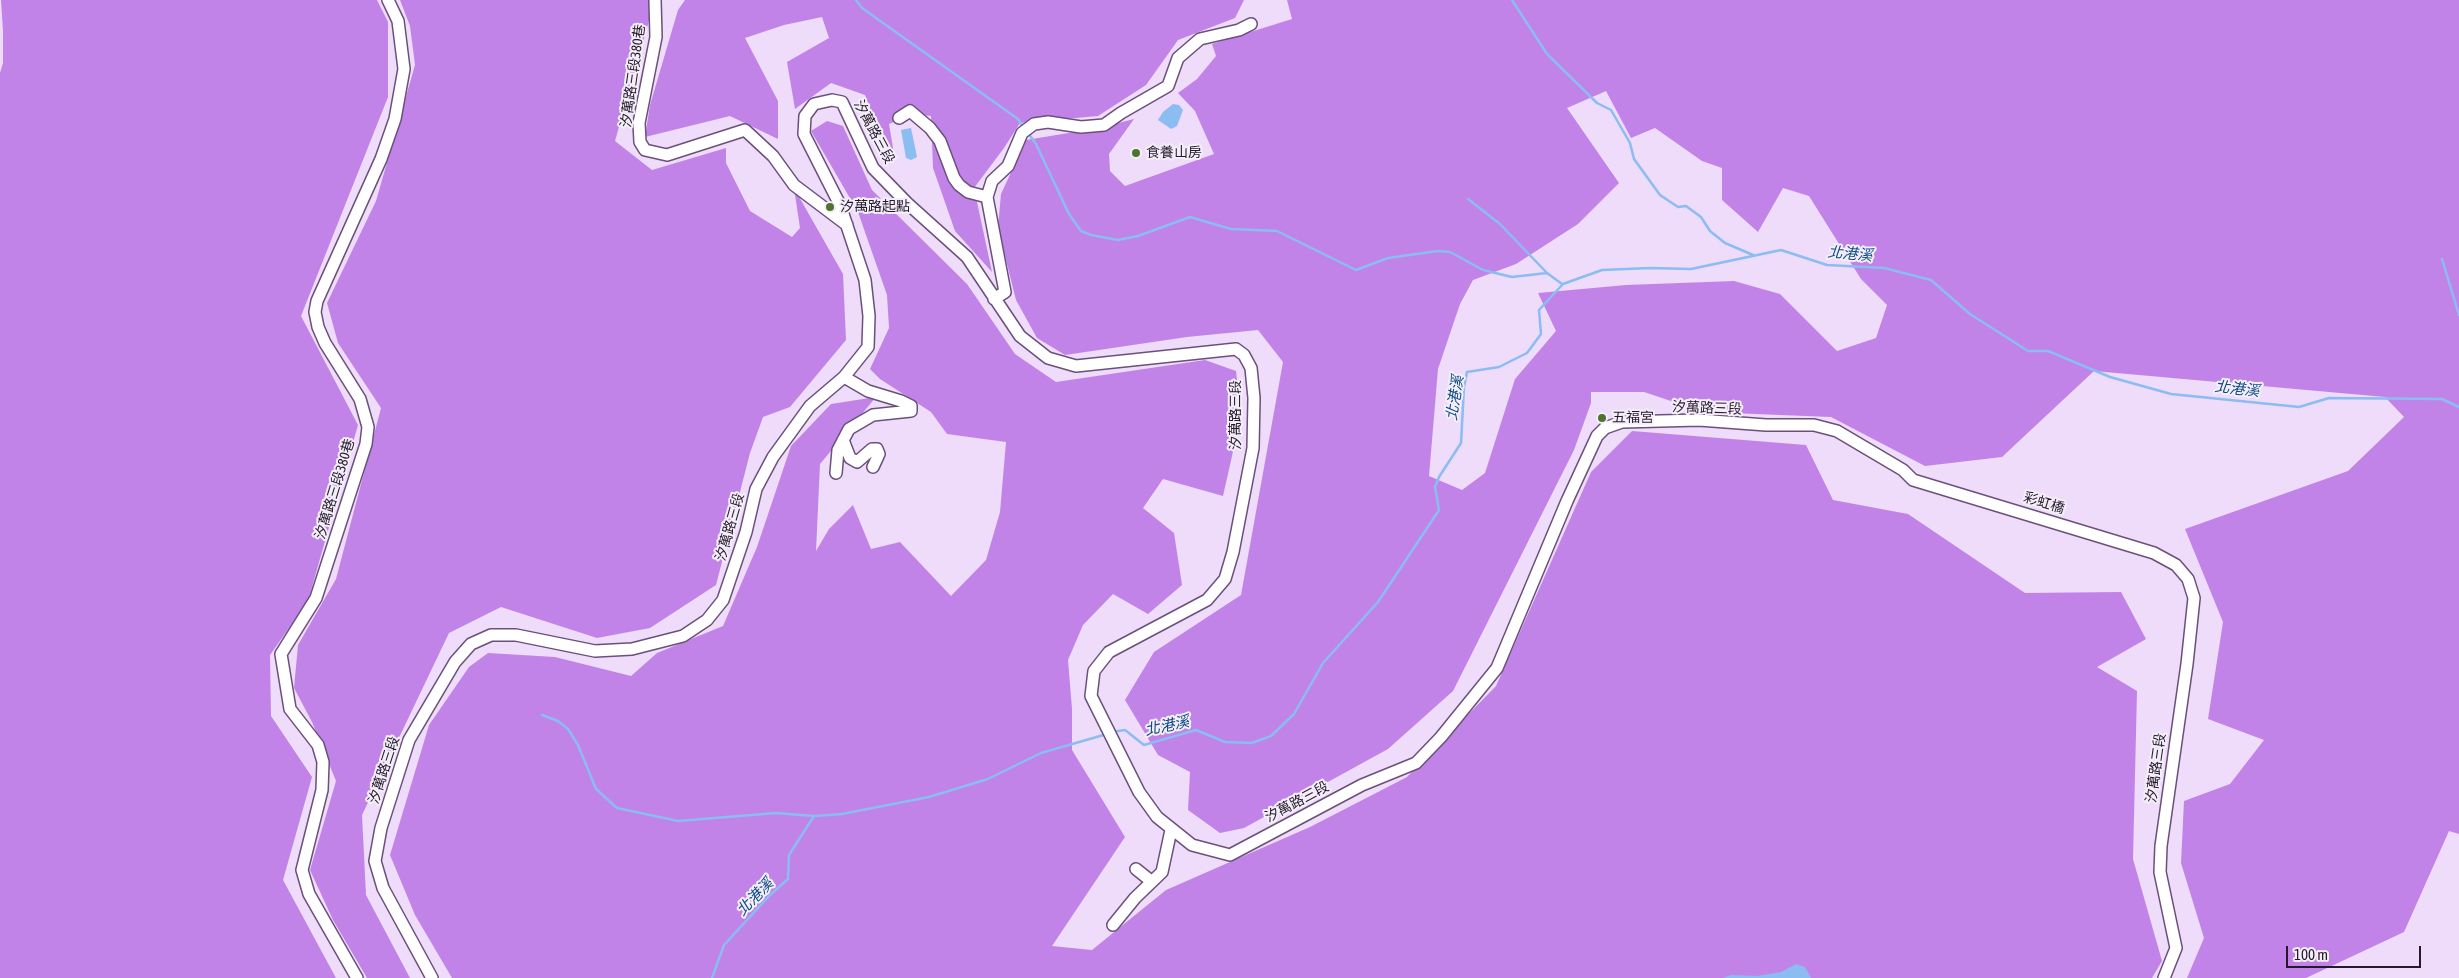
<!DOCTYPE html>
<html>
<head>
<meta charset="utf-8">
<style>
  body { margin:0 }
  #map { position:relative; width:2459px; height:978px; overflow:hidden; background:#eedcfa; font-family:"Asap Condensed",sans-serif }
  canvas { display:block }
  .scale { position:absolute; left:2286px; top:946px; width:135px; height:22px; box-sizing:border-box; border:2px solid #251a2c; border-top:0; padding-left:6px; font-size:15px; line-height:18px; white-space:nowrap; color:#251a2c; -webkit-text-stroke:4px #f4eef9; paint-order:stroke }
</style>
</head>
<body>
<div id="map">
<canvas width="2459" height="978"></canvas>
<div class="scale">100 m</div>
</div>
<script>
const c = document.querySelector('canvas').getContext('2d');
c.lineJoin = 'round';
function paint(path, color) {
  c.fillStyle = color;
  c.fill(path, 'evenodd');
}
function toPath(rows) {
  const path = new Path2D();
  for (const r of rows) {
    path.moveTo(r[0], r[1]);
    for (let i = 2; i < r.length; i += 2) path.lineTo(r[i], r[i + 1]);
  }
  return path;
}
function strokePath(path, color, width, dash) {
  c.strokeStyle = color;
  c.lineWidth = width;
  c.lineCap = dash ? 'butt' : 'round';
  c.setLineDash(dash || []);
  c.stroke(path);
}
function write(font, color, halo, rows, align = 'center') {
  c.font = font + ' "Asap Condensed","Noto Sans TC",sans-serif';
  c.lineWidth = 4;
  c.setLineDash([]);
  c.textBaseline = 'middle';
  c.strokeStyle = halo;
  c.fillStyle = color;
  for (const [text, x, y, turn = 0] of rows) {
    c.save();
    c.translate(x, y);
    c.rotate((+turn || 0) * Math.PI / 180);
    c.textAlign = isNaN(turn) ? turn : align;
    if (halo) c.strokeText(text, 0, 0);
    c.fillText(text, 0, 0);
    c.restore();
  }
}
const forest = toPath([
  [1,0,377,0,388,22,388,97,301,316,358,425,308,601,270,655,271,716,312,777,283,880,336,978,0,978,0,73,3,63,3,31],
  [400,0,652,0,654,3,615,141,652,170,726,148,726,163,750,211,792,237,800,228,794,188,843,274,846,340,790,407,763,417,750,453,716,585,650,628,597,638,501,607,449,633,362,815,366,895,410,978,367,978,333,920,310,870,336,781,312,722,294,688,298,645,336,579,381,408,338,343,327,303,376,201,415,65,410,26],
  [685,0,1244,0,1235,18,1178,40,1146,85,1098,116,1020,123,1004,148,974,188,992,272,955,231,933,168,931,116,912,114,889,124,894,154,883,141,865,95,831,83,795,109,787,62,829,38,822,17,784,25,745,38,778,101,778,139,730,116,645,137,650,105,678,10],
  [1287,0,2459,0,2459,834,2449,831,2404,932,2306,978,2187,978,2204,938,2181,863,2184,801,2230,784,2264,740,2208,719,2223,622,2185,529,2348,471,2404,417,2385,397,2094,371,2002,457,1925,466,1831,417,1704,412,1644,392,1591,392,1591,403,1574,450,1453,691,1388,749,1244,828,1220,833,1188,810,1190,772,1158,755,1125,700,1154,652,1241,595,1283,362,1258,330,1187,337,1065,355,1037,338,1016,300,998,228,1001,194,1026,140,1099,128,1134,119,1109,154,1110,171,1125,186,1214,154,1195,111,1178,93,1197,79,1216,56,1212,44,1292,19],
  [1606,91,1631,138,1655,128,1702,161,1722,168,1722,200,1758,232,1783,188,1809,196,1861,279,1887,305,1876,338,1837,351,1780,294,1734,281,1626,285,1538,293,1556,331,1515,379,1485,473,1462,490,1429,476,1438,369,1460,304,1473,280,1516,264,1578,224,1619,183,1567,108],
  [827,121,843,126,872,190,967,284,1015,354,1056,382,1205,360,1236,371,1241,416,1223,496,1163,479,1143,508,1174,533,1182,585,1148,614,1113,594,1083,625,1068,660,1072,709,1072,750,1125,837,1052,946,1092,950,1166,890,1310,827,1407,777,1496,686,1591,472,1632,431,1806,445,1833,500,1908,514,2025,593,2121,592,2146,639,2097,667,2137,691,2133,859,2162,961,2152,978,452,978,415,915,390,855,429,725,469,667,488,653,555,657,631,676,657,653,723,626,757,547,791,446,831,404,876,397,820,464,816,551,829,529,853,505,871,549,900,542,951,596,986,560,1000,512,1006,442,947,434,931,412,880,379,870,369,889,328,887,295,858,212,811,131]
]);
const water = toPath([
  [1173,104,1179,105,1183,110,1177,126,1171,129,1158,120,1163,112],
  [911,128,917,157,911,160,906,158,901,130],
  [1796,964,1805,967,1811,978,1723,978,1731,975,1757,976,1781,972]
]);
const stream = toPath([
  [856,0,862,8,1018,119,1023,127],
  [1512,0,1547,54,1597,103,1611,110,1630,143,1634,159,1660,195,1678,207,1686,206,1701,217,1710,231,1725,243,1753,255],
  [1028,133,1036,144,1069,214,1081,231,1091,235,1118,240,1138,236,1190,217,1231,229,1277,231,1356,270,1388,258,1438,251,1450,252,1483,270,1512,277,1547,273,1562,284],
  [1468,199,1500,224,1547,273],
  [2442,259,2459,315],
  [542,715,558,721,568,729,578,745,596,789,617,808,678,821,776,813,814,816],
  [1112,732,1125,730,1144,745,1196,730,1225,742,1252,743,1271,736,1294,714,1323,663,1378,602,1439,510,1435,487,1439,477,1461,443,1464,387,1467,372,1499,367,1527,353,1541,334,1539,310,1563,284,1602,270,1650,268,1691,269,1781,250,1827,265,1884,268,1931,280,1970,314,2028,351,2048,351,2110,377,2171,394,2299,407,2329,398,2442,399,2459,407],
  [712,978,724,945,770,895,788,879,789,855,814,816,842,814,929,797,988,779,1041,753,1107,734]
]);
const minor = toPath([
  [655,0,656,37,639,123,640,142,645,150,667,155,745,130,773,156,794,185,847,225],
  [899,118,910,111,930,128,940,141,954,178,959,185,968,192,987,197],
  [994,299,1005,292,987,197,992,181,1008,166,1022,133,1034,124,1048,122,1081,127,1104,125,1121,113,1168,86,1178,58,1200,39,1239,30,1251,24],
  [843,440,850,458,857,462,872,449,877,449,879,454,873,467],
  [836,473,838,450,849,429,873,415,911,411,911,406,901,401,868,391,844,377],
  [1136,869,1151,881],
  [1113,925,1135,898,1162,872,1171,830],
  [357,978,309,894,302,870,322,790,323,762,318,745,290,709,281,654,316,598,366,444,368,427,360,399,325,343,318,327,315,312,317,301,381,159,395,119,404,69,398,21,388,0],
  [432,978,383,888,375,861,381,828,409,740,455,662,471,644,491,635,516,635,595,651,632,649,683,636,707,620,723,600,746,532,756,489,773,457,810,406,844,377,868,347,869,316,865,280,840,205,804,134,805,116,814,104,832,100,842,102,873,168,907,203,967,257,1020,336,1048,358,1076,366,1236,349,1244,355,1251,368,1254,398,1253,448,1233,552,1225,579,1207,600,1109,652,1094,671,1091,696,1139,792,1157,817,1192,845,1230,855,1362,785,1416,763,1441,737,1497,668,1567,501,1597,436,1605,428,1622,422,1699,420,1766,425,1814,425,1837,431,1903,470,1913,480,2154,553,2176,565,2188,579,2194,598,2187,664,2161,846,2160,872,2176,948,2164,978]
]);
const markers = [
  [1136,153,5,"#4f732c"],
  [830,207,5,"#4f732c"],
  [1602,418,5,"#4f732c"]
];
const streetNames = [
  ["汐萬路三段380巷",633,76,-82],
  ["汐萬路三段",874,132,62],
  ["汐萬路三段",1707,408,2],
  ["汐萬路三段",1236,415,-90],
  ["汐萬路三段380巷",335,489,-73],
  ["彩虹橋",2044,503,17],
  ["汐萬路三段",730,527,-74],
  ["汐萬路三段",2156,768,-82],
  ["汐萬路三段",384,770,-72],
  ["汐萬路三段",1297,802,-28]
];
const poiNames = [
  ["食養山房",1146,153],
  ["汐萬路起點",840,207],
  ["五福宮",1612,418]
];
const waterNames = [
  ["北港溪",1850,254,5],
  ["北港溪",2237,389,6],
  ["北港溪",1455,398,-81],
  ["北港溪",1167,726,-12],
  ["北港溪",755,897,-46]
];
paint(forest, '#c283e8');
paint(water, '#8bbcf2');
strokePath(stream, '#8bbcf2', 2.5);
strokePath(minor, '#6a507b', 14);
strokePath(minor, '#fff', 11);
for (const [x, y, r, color] of markers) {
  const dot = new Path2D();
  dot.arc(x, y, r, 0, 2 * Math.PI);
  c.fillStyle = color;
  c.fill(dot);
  strokePath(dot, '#f4eef9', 2);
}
write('14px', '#251a2c', '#f4eef9', streetNames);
write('14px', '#251a2c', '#f4eef9', poiNames, 'left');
write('italic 15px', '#0c4a82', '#f4eef9', waterNames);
</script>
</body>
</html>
